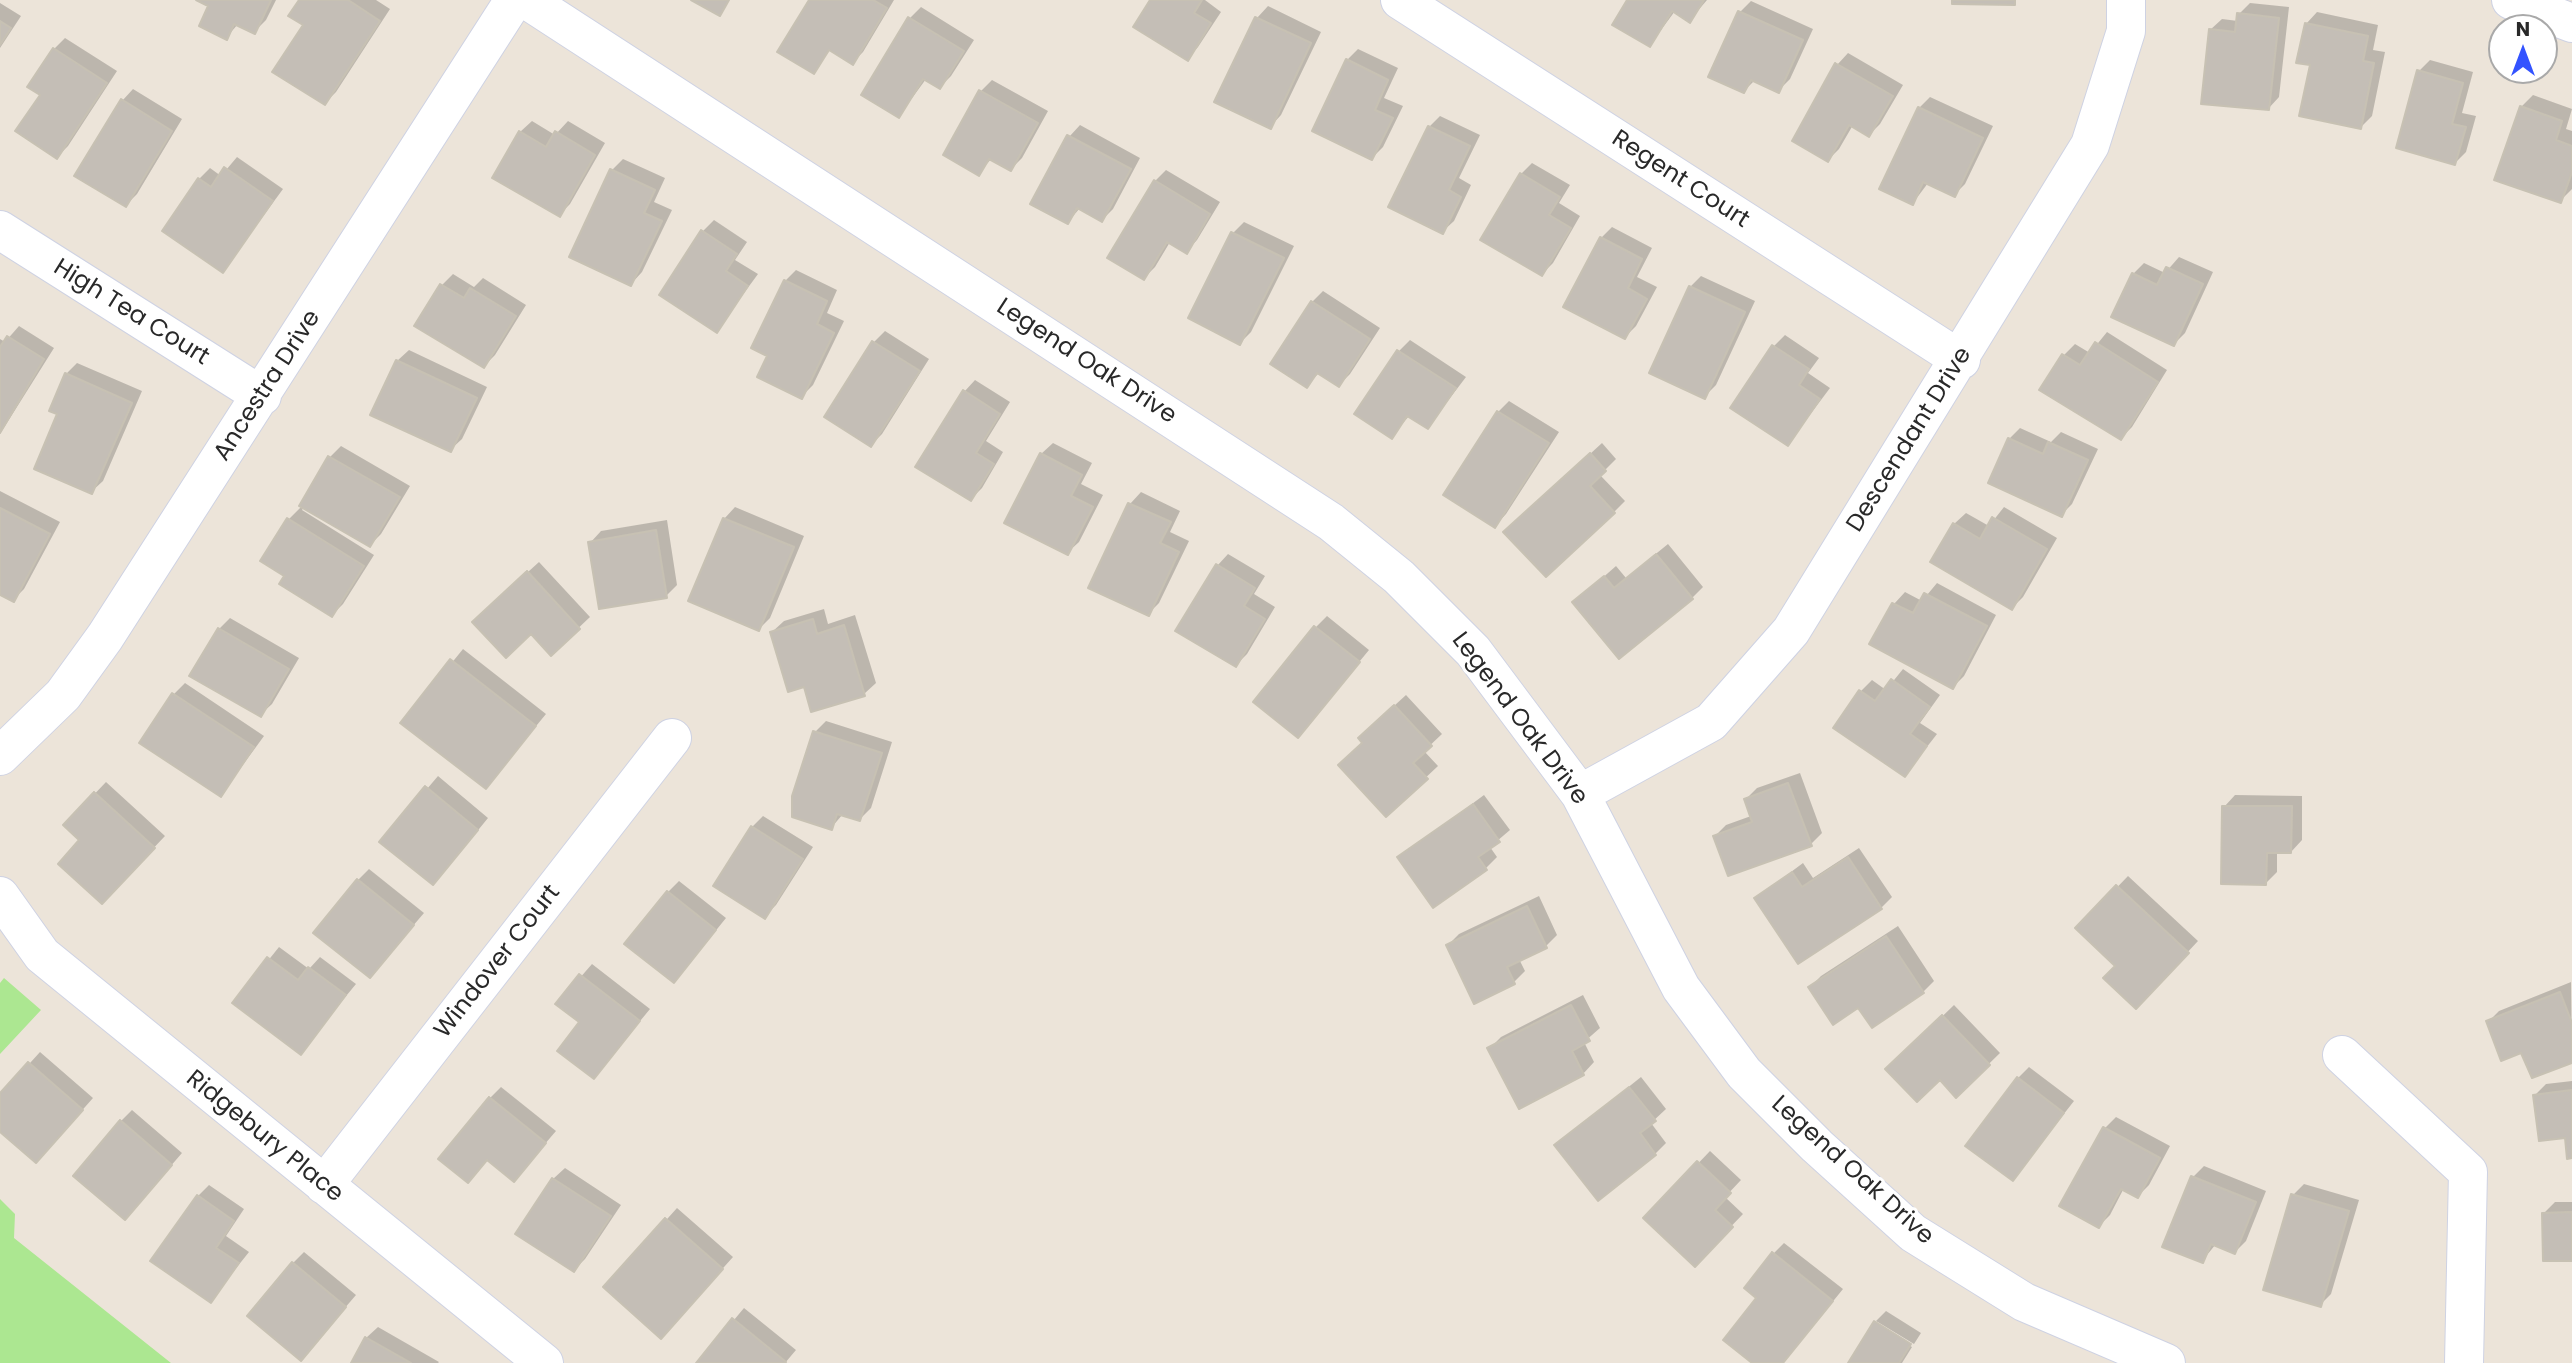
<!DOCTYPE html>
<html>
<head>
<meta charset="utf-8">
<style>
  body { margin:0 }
  #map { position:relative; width:2572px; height:1363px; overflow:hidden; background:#ece4d9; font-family:Poppins,sans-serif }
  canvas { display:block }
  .north { position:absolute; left:2488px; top:14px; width:70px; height:70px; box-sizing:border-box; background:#fff; border:2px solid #a9a9a9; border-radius:50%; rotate:0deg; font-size:19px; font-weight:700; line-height:28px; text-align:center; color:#292929 }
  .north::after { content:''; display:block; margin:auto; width:24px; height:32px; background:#3353ff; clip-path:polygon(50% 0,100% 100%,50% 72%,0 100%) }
</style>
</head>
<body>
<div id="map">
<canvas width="2572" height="1363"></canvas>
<div class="north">N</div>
</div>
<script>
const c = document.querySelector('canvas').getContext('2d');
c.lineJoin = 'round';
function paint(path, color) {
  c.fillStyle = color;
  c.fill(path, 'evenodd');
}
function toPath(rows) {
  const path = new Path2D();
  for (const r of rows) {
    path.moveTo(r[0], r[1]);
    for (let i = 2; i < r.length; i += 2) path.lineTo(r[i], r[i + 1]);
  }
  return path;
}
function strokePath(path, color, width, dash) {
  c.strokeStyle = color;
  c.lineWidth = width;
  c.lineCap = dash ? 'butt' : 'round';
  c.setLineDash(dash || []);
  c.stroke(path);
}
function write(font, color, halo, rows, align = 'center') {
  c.font = font + ' Poppins,sans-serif';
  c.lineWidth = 6;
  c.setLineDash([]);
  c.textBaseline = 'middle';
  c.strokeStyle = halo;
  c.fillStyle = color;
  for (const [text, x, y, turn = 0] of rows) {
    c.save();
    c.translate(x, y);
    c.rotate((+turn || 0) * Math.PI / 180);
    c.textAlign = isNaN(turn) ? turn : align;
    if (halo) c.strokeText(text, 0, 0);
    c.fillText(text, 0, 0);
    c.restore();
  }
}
const green = toPath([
  [4,978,41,1010,0,1054,0,983],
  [0,1199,15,1214,14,1238,171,1363,0,1363]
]);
const shadow = toPath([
  [200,0,276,0,266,20,255,31,238,24,226,38,211,5],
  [301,0,376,0,390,9,336,92,325,103],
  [811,0,894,0,863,52,852,63,831,49,813,71],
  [1152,0,1205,0,1221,12,1198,47,1187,59],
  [1629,0,1707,0,1690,20,1675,11,1650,45],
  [1751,1,1813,29,1790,79,1778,91,1755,80,1744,91,1740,12],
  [0,3,21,16,0,48],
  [2250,3,2289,7,2279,97,2268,109,2210,30,2222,19,2238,21,2239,14],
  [1268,6,1321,32,1281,115,1270,127,1217,101,1257,18],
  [921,7,974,40,951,76,940,87,926,79,899,116,910,18],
  [2317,12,2378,25,2373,50,2385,52,2372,116,2361,127,2312,64,2306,24],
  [65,38,117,71,68,146,57,157,42,94,54,49],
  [1358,49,1398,68,1384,98,1403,106,1383,147,1372,158,1347,60],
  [1848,53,1903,85,1880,124,1869,135,1853,125,1839,149,1828,160,1837,65],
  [2430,60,2473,72,2462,113,2476,116,2466,152,2455,163,2419,71],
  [992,80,1048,111,1022,158,1011,169,992,158,979,173,981,91],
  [133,89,182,119,137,194,126,205,122,101],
  [2533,95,2572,109,2566,129,2572,131,2572,189,2560,201,2521,107],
  [1930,97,1993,126,1965,184,1954,195,1928,183,1913,203,1919,108],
  [1440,116,1480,135,1459,178,1471,185,1454,221,1442,232,1429,127],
  [532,121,555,135,568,121,605,143,570,204,559,215,520,132],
  [1080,125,1140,158,1113,209,1102,220,1080,208,1068,222,1069,137],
  [237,157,283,189,223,271,164,230,199,179,210,168,221,176],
  [623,159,665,178,654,202,672,210,642,272,631,284,612,170],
  [1532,163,1570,185,1559,203,1580,216,1553,263,1542,274,1521,174],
  [1166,170,1220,202,1197,240,1186,252,1170,242,1155,267,1144,278,1109,257,1155,181],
  [714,220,747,242,735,260,758,274,717,330,703,231],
  [1244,222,1294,246,1251,332,1240,343,1233,233],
  [1612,227,1652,248,1637,277,1657,287,1636,326,1625,337,1601,238],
  [2179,257,2213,272,2185,333,2174,344,2133,274,2144,263,2165,273],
  [796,270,837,290,827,313,844,321,813,385,802,396,769,355,785,281],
  [453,274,474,287,483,278,526,305,495,355,484,366,417,325,442,285],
  [1701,276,1755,301,1716,385,1705,396,1690,287],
  [1323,291,1380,328,1350,374,1339,385,1319,373,1307,385,1312,302],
  [19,326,54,348,0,434,0,339,5,342],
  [885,331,929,359,882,434,871,445,826,416,874,342],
  [2107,332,2167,370,2132,427,2121,438,2042,389,2064,355,2075,344,2090,353],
  [1785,335,1819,358,1808,373,1830,388,1788,444,1733,408,1774,346],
  [1410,340,1466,377,1428,427,1410,415,1391,437,1356,414,1399,351],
  [409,350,487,387,462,439,450,450,397,361],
  [77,363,142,391,103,481,91,492,60,413,66,374],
  [975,380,1010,402,986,441,1003,452,982,488,971,499,964,392],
  [1509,401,1559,432,1506,514,1495,526,1498,412],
  [2020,428,2051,442,2061,432,2098,449,2072,504,2061,515,2009,439],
  [1053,443,1092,463,1081,484,1103,495,1079,542,1067,553,1041,454],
  [1602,443,1616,459,1600,475,1625,501,1614,512,1517,521],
  [341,446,410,486,381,534,370,545,304,507,302,510,374,555,343,604,332,615,287,575,289,519,302,506,330,457],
  [0,491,60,522,24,589,13,600,0,593],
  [1141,492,1180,511,1170,532,1189,541,1159,603,1148,614,1090,587,1130,504],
  [735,507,804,536,770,618,759,629,724,519],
  [2004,507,2057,538,2023,597,2012,608,1954,524,1966,513,1989,526],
  [667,520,677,585,666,596,590,543,601,531],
  [1668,544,1703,587,1692,598,1575,602,1616,566,1626,578],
  [1228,554,1265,576,1254,594,1275,607,1247,654,1236,665,1217,566],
  [539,562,590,617,551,654,531,632,485,611],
  [1937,583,1996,615,1964,676,1953,687,1872,643,1894,604,1905,592,1922,601],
  [824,609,828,624,855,615,876,683,864,694,805,685,772,632,784,621],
  [1327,616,1369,650,1298,736,1316,627],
  [230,618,299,658,272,704,260,715,219,629],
  [463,649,546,714,486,787,403,723],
  [1903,669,1940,695,1920,723,1937,734,1905,775,1861,691,1872,680,1886,690],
  [185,683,264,736,221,795,142,743,174,694],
  [1406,695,1442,734,1424,751,1438,766,1386,815,1364,742,1371,727],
  [826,721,892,742,871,808,860,819,843,814,831,828,815,732],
  [1800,773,1822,833,1811,844,1715,836,1726,825,1751,816,1746,799,1757,788],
  [438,776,488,818,444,872,382,842],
  [106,782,165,836,113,891,82,840,65,825],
  [1484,795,1510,830,1490,847,1497,857,1486,868,1399,858],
  [2235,795,2302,796,2302,840,2291,852,2277,852,2277,872,2266,883,2224,807],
  [763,816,813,847,776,905,765,916,752,827],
  [1859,848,1892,897,1881,908,1756,898,1803,863,1813,878],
  [369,869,424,913,370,976,358,880],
  [2128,876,2198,941,2147,996,2078,928],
  [679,881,726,918,684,970,668,892],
  [1539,896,1557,935,1546,946,1519,959,1525,971,1514,982,1448,945,1459,934],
  [1898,926,1934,981,1923,992,1859,1005,1810,987,1821,976],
  [279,947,309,969,320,957,356,984,300,1052,234,1003],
  [592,964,650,1009,594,1077,582,1022,558,1003],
  [2571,982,2572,1061,2488,1022,2499,1011],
  [1583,995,1600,1028,1584,1042,1594,1062,1583,1074,1520,1107,1490,1048,1501,1037],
  [1954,1005,2000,1053,1956,1096,1940,1078,1888,1069],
  [40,1052,93,1098,47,1150,0,1130,0,1096],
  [2029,1067,2074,1101,2013,1179,2018,1078],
  [1641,1077,1666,1109,1651,1123,1666,1143,1655,1154,1556,1145],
  [2572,1081,2572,1156,2566,1136,2535,1095,2546,1084],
  [501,1087,556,1131,514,1180,488,1158,490,1098],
  [132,1110,182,1153,136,1206,121,1121],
  [2116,1117,2170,1146,2149,1185,2138,1196,2124,1188,2110,1215,2099,1226,2061,1205,2105,1128],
  [1710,1151,1741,1180,1725,1197,1743,1214,1695,1264,1646,1218],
  [2204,1166,2266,1191,2246,1241,2235,1252,2216,1244,2202,1261,2193,1177],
  [565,1168,621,1205,585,1259,574,1270,518,1234,553,1179],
  [2304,1184,2359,1200,2331,1294,2320,1305,2293,1195],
  [209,1185,244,1209,226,1236,249,1252,210,1301,198,1196],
  [2555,1202,2572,1202,2572,1259,2543,1214],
  [677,1208,733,1257,672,1325,606,1287],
  [1784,1243,1843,1289,1783,1363,1755,1363,1759,1298,1773,1254],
  [304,1252,356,1295,301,1359,293,1263],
  [744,1308,796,1350,785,1363,698,1363],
  [1886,1311,1921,1333,1914,1344,1876,1321],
  [1875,1324,1912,1347,1902,1363,1850,1363],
  [378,1327,439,1362,438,1363,353,1363,366,1338]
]);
const building = toPath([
  [196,0,271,0,255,34,234,24,227,40,199,26,208,6,196,0],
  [299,0,348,0,380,21,325,105,272,72,303,25,288,16,299,0],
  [691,0,729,0,720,16,691,0],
  [809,0,873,0,887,8,853,65,829,50,814,74,777,52,809,0],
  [1150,0,1202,0,1194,13,1211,23,1188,61,1133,27,1150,0],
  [1627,0,1704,0,1690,23,1672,11,1650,47,1612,25,1627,0],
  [1952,0,2015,0,2015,5,1952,4,1952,0],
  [1738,11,1803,40,1779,93,1751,80,1744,93,1708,77,1738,11],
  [2237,13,2279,18,2269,110,2201,104,2209,29,2235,32,2237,13],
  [908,17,964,51,940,89,923,79,899,118,861,95,908,17],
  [1255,17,1311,43,1271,129,1214,102,1255,17],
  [0,21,11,28,0,45,0,21],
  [2305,23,2368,36,2363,61,2374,63,2361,129,2299,116,2310,65,2296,63,2305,23],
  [53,48,107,83,57,159,15,131,40,95,27,87,53,48],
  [1346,59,1388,80,1375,110,1393,118,1372,160,1312,131,1346,59],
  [1835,63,1893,96,1869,137,1849,125,1828,162,1792,141,1835,63],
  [2417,70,2463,83,2452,124,2466,127,2455,165,2396,148,2417,70],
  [979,90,1038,123,1011,171,989,159,979,176,943,155,979,90],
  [121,99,172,131,126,207,74,176,121,99],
  [2520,106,2562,121,2556,140,2572,146,2572,172,2561,203,2494,180,2520,106],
  [1918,107,1983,138,1955,197,1923,182,1913,205,1879,189,1918,107],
  [1428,126,1470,146,1449,190,1461,197,1443,234,1388,207,1428,126],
  [519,131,546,147,555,131,595,155,560,217,492,178,519,131],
  [1067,135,1131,169,1102,222,1077,208,1068,224,1030,204,1067,135],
  [224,167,273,201,223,273,162,231,198,178,211,187,224,167],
  [610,169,655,190,644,213,662,221,631,286,569,257,610,169],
  [1520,173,1560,197,1549,215,1571,228,1542,276,1480,240,1520,173],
  [1154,180,1210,214,1187,254,1167,242,1144,280,1107,258,1154,180],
  [701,230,737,254,726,271,748,286,717,333,659,295,701,230],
  [1231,232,1284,258,1240,345,1188,318,1231,232],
  [1600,237,1642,259,1628,288,1647,299,1625,339,1563,307,1600,237],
  [2166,267,2203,284,2174,346,2111,317,2132,273,2157,285,2166,267],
  [784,280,827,301,817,324,834,333,802,399,757,377,767,356,751,348,784,280],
  [440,284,464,298,470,288,516,316,484,368,414,326,440,284],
  [1689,286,1745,312,1705,399,1649,373,1689,286],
  [1311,301,1370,339,1339,387,1317,373,1307,388,1270,364,1311,301],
  [7,336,44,359,0,433,0,347,7,336],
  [872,341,920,371,871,447,824,417,872,341],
  [2095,342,2158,382,2121,440,2039,390,2062,354,2080,365,2095,342],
  [1772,345,1809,369,1799,385,1820,399,1788,446,1730,408,1772,345],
  [1397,350,1456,388,1428,429,1407,416,1392,439,1354,414,1397,350],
  [396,360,477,398,451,452,370,415,396,360],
  [65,373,132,403,92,494,34,469,57,414,49,411,65,373],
  [963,390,1000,414,976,453,994,464,971,501,915,467,963,390],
  [1497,411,1549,443,1495,528,1443,495,1497,411],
  [2008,438,2043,454,2048,442,2088,460,2062,517,1988,483,2008,438],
  [1040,453,1082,475,1071,496,1093,507,1068,555,1004,523,1040,453],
  [1590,453,1606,471,1590,486,1615,513,1546,577,1503,532,1590,453],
  [328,456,400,497,370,547,299,506,328,456],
  [1128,503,1171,522,1160,543,1179,552,1149,616,1088,588,1128,503],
  [0,508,50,534,14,602,0,595,0,508],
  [1992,517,2047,549,2012,610,1930,562,1953,523,1980,539,1992,517],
  [287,518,364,566,332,617,279,584,284,576,260,561,287,518],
  [723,518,794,547,759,631,688,601,723,518],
  [656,530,667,598,599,609,588,542,656,530],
  [1656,554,1693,599,1619,659,1572,602,1604,576,1614,588,1656,554],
  [1216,564,1255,588,1244,606,1265,619,1236,667,1175,631,1216,564],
  [527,571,580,629,551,656,531,634,506,658,472,622,527,571],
  [1924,593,1987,626,1953,689,1869,644,1892,603,1913,613,1924,593],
  [813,619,817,634,844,625,865,696,811,712,804,687,788,692,770,632,813,619],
  [1314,626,1360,662,1298,738,1253,702,1314,626],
  [218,628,289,669,261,717,189,676,218,628],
  [450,659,536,726,486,789,400,723,450,659],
  [1891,679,1930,707,1910,734,1927,746,1905,777,1833,728,1859,690,1875,701,1891,679],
  [172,693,254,747,221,797,139,743,172,693],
  [1394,705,1432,746,1413,763,1428,779,1386,817,1338,765,1362,743,1358,738,1394,705],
  [813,731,882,753,860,821,837,814,832,830,792,817,792,796,813,731],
  [1788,783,1812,846,1728,876,1713,836,1752,822,1744,799,1788,783],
  [425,786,478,830,433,885,379,842,425,786],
  [94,792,155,848,102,904,58,864,79,840,63,825,94,792],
  [1473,804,1500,842,1478,857,1487,870,1433,908,1397,857,1473,804],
  [2222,806,2292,806,2291,853,2267,853,2266,885,2221,884,2222,806],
  [751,826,803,859,765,919,713,886,751,826],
  [1848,857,1882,909,1798,964,1754,898,1792,872,1802,887,1848,857],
  [357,879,414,925,370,978,313,933,357,879],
  [2116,885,2189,953,2136,1009,2103,978,2115,966,2075,928,2116,885],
  [667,891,716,930,674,983,624,944,667,891],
  [1527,906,1547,948,1507,967,1515,984,1474,1004,1446,945,1527,906],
  [1886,936,1924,993,1872,1028,1858,1008,1833,1025,1808,987,1886,936],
  [267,957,298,980,308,967,346,995,301,1055,232,1003,267,957],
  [579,974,640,1021,594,1079,557,1051,579,1022,555,1004,579,974],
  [2560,992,2572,1023,2572,1063,2532,1078,2521,1053,2501,1061,2486,1021,2560,992],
  [1571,1005,1590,1041,1572,1051,1584,1075,1519,1109,1487,1048,1571,1005],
  [1942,1015,1990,1065,1956,1098,1940,1080,1917,1102,1885,1069,1942,1015],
  [28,1062,83,1110,36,1163,0,1132,0,1093,28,1062],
  [2017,1077,2064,1113,2013,1181,1965,1146,2017,1077],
  [1629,1087,1656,1121,1640,1133,1656,1155,1598,1201,1554,1145,1629,1087],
  [2572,1090,2572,1158,2567,1159,2565,1138,2539,1141,2533,1095,2572,1090],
  [489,1097,546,1143,514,1182,487,1160,468,1183,438,1159,489,1097],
  [120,1120,172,1165,125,1220,73,1176,120,1120],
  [2103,1127,2160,1158,2138,1198,2121,1189,2099,1228,2059,1206,2103,1127],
  [1697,1161,1731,1193,1715,1210,1733,1227,1695,1267,1643,1218,1697,1161],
  [2191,1176,2256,1202,2235,1254,2211,1244,2203,1263,2162,1247,2191,1176],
  [552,1178,611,1216,574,1272,515,1234,552,1178],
  [2291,1194,2349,1211,2321,1307,2263,1290,2291,1194],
  [197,1195,234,1221,216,1248,239,1263,211,1303,150,1261,197,1195],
  [2572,1212,2572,1261,2543,1261,2542,1213,2572,1212],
  [665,1218,723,1269,661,1339,603,1287,665,1218],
  [1772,1252,1833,1301,1783,1363,1752,1363,1723,1340,1756,1298,1744,1288,1772,1252],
  [292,1262,346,1307,301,1361,247,1316,292,1262],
  [732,1318,786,1362,785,1363,696,1363,732,1318],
  [1874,1321,1911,1344,1899,1363,1848,1363,1874,1321],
  [365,1337,411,1363,351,1363,365,1337]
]);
const street = toPath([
  [527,0,1331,522,1399,577,1473,651,1580,794,1681,988,1744,1073,1817,1146,1913,1233,2024,1302,2166,1363],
  [1400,0,1961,360],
  [2511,0,2572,23],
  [0,230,262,396],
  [0,756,63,695,105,637,514,0],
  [1580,794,1711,722,1791,631,2090,145,2126,31,2126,0],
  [0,896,42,955,544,1363],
  [2342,1055,2468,1172,2464,1363],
  [324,1185,672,738]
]);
const streetNames = [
  ["Regent Court",1680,180,33],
  ["High Tea Court",131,313,32],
  ["Legend Oak Drive",1086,362,33],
  ["Ancestra Drive",268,386,-57],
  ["Descendant Drive",1910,440,-58],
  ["Legend Oak Drive",1519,719,53],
  ["Windover Court",498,962,-52],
  ["Ridgebury Place",264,1137,39],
  ["Legend Oak Drive",1852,1171,42]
];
paint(green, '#ace791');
paint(shadow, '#0003');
paint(building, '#c4beb6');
strokePath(building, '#c7c1b3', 2);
strokePath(street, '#ced2e3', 40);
strokePath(street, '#fff', 38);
write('24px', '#292929', '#fff', streetNames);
</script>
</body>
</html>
